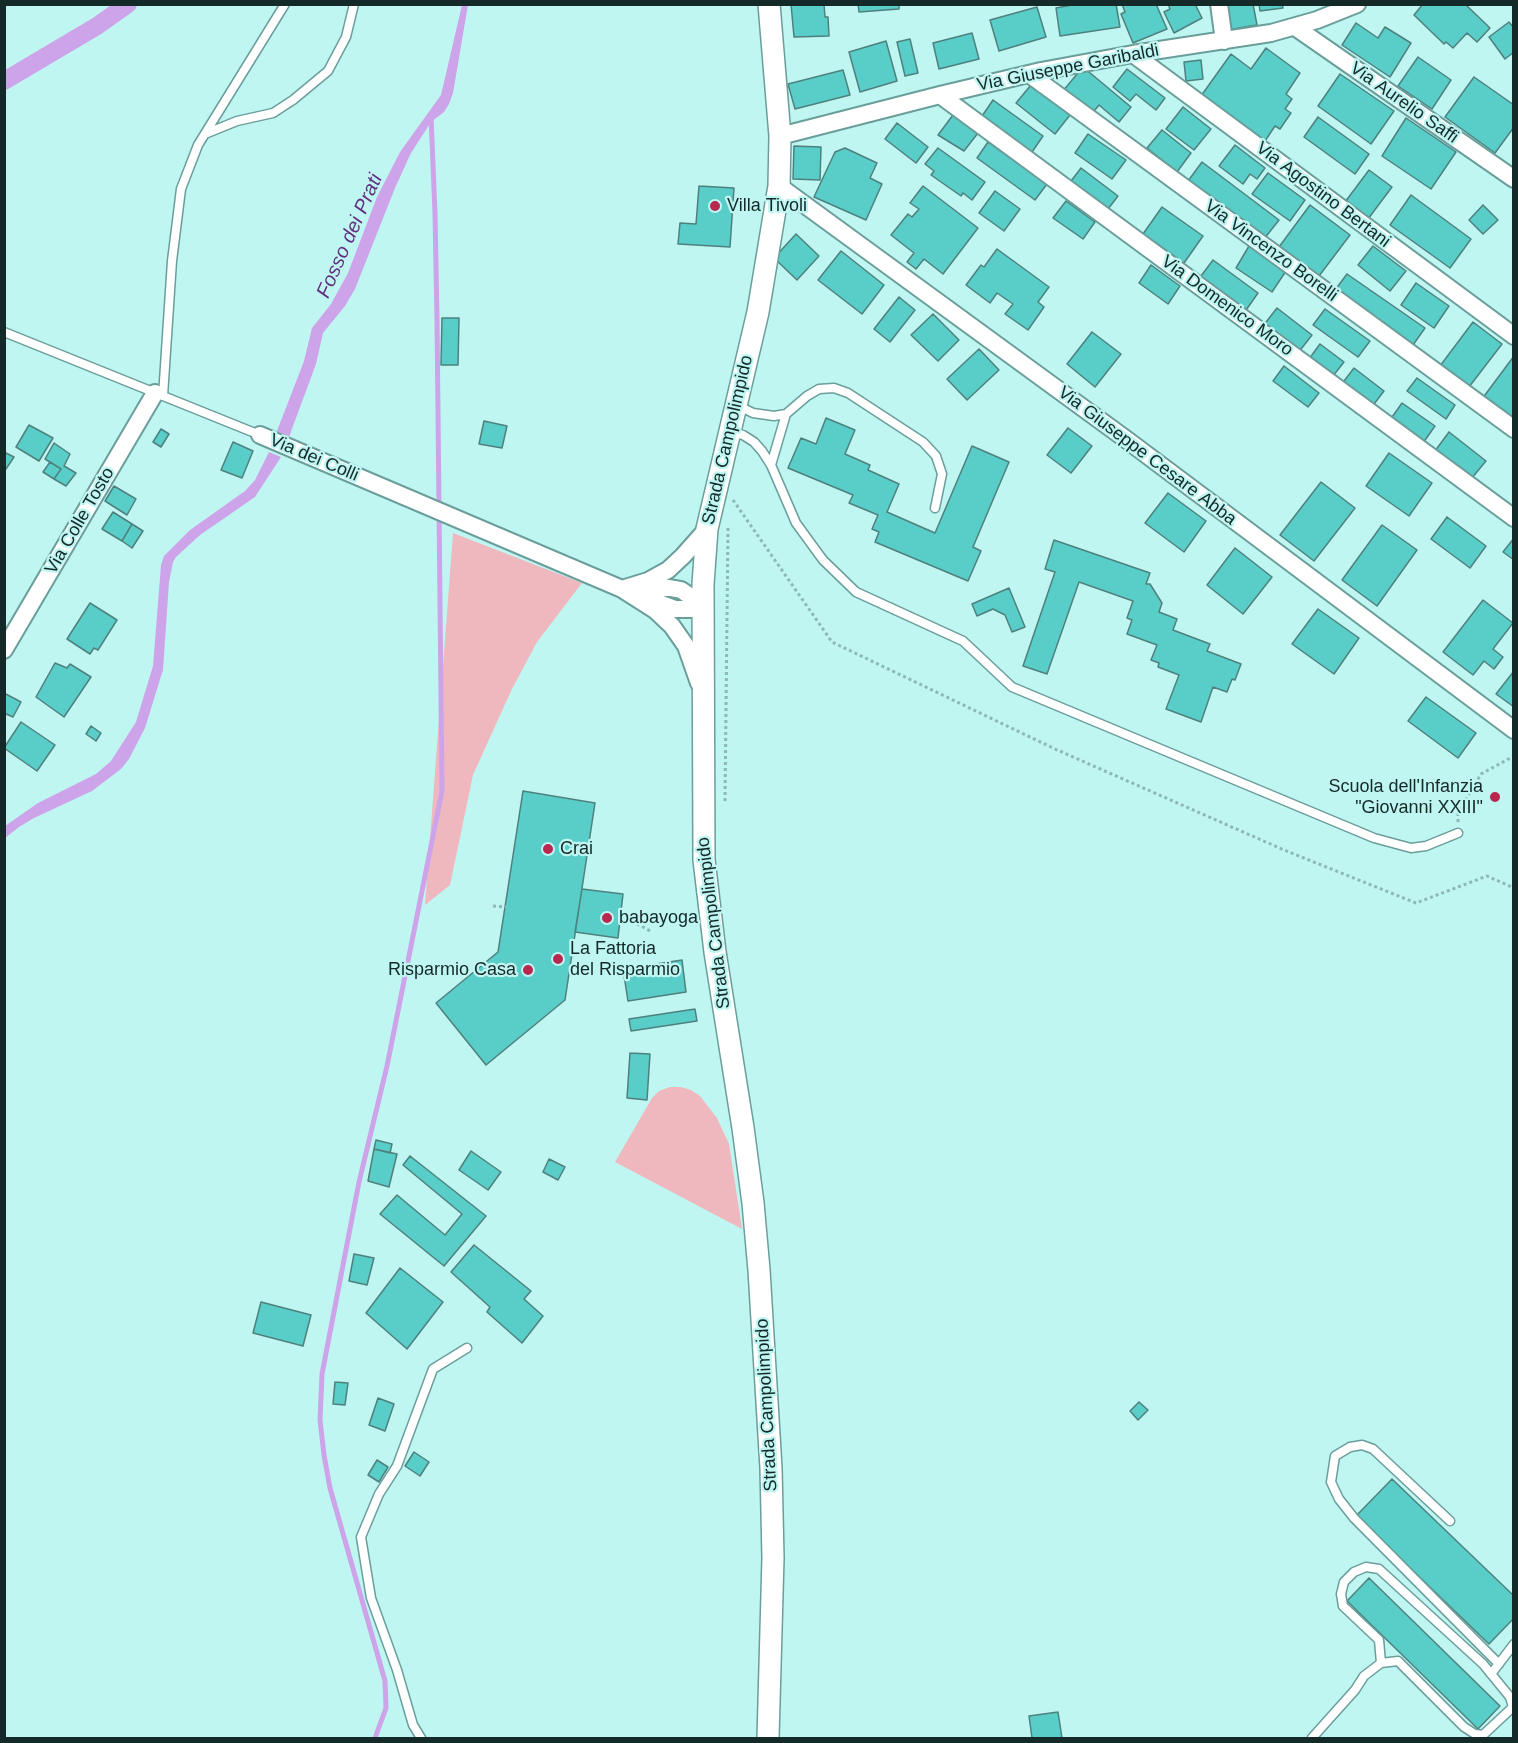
<!DOCTYPE html>
<html>
<head>
<meta charset="utf-8">
<style>
  body { margin:0 }
  #map { position:relative; width:1518px; height:1743px; overflow:hidden; background:#c0f6f2; font-family:Helvetica,sans-serif }
  canvas { display:block }
  .frame { position:absolute; inset:0; border:6px solid #142a28; pointer-events:none }
</style>
</head>
<body>
<div id="map">
<canvas width="1518" height="1743"></canvas>
<div class="frame"></div>
</div>
<script>
const c = document.querySelector('canvas').getContext('2d');
c.lineJoin = 'round';
function paint(path, color) {
  c.fillStyle = color;
  c.fill(path, 'evenodd');
}
function toPath(rows) {
  const path = new Path2D();
  for (const r of rows) {
    path.moveTo(r[0], r[1]);
    for (let i = 2; i < r.length; i += 2) path.lineTo(r[i], r[i + 1]);
  }
  return path;
}
function strokePath(path, color, width, dash) {
  c.strokeStyle = color;
  c.lineWidth = width;
  c.lineCap = dash ? 'butt' : 'round';
  c.setLineDash(dash || []);
  c.stroke(path);
}
function write(font, color, halo, rows, align = 'center') {
  c.font = font + ' Helvetica,sans-serif';
  c.lineWidth = 4.5;
  c.setLineDash([]);
  c.textBaseline = 'middle';
  c.strokeStyle = halo;
  c.fillStyle = color;
  for (const [text, x, y, turn = 0] of rows) {
    c.save();
    c.translate(x, y);
    c.rotate((+turn || 0) * Math.PI / 180);
    c.textAlign = isNaN(turn) ? turn : align;
    if (halo) c.strokeText(text, 0, 0);
    c.fillText(text, 0, 0);
    c.restore();
  }
}
const green = toPath([
  [453,533,582,583,537,642,511,691,473,775,450,885,425,905],
  [670,1087,681,1087,691,1090,700,1096,717,1118,729,1144,742,1229,615,1162,652,1098,659,1091]
]);
const water = toPath([
  [462,5,468,5,453,93,449,104,444,112,431,122,411,153,395,188,355,289,345,306,323,333,316,364,289,437,277,431,304,361,312,328,331,304,348,273,377,197,400,152,441,95],
  [269,452,281,457,255,497,200,535,176,557,173,562,169,582,163,670,145,728,129,759,121,769,92,791,34,818,19,827,5,838,5,826,38,803,96,774,111,761,136,722,153,666,161,565,164,556,190,530,245,491,255,480]
]);
const stream = toPath([
  [375,1738,386,1708,385,1681,330,1488,324,1455,320,1420,322,1374,359,1182,387,1066,442,791,437,319,435,213,431,116]
]);
const canal = toPath([
  [4,81,97,26,128,4]
]);
const building = toPath([
  [791,4,824,4,825,17,828,17,829,36,794,37,791,4],
  [858,4,899,4,899,9,859,12,858,4],
  [1077,4,1116,4,1120,27,1060,36,1056,8,1077,4],
  [1122,4,1156,4,1167,29,1133,43,1121,14,1125,12,1122,4],
  [1168,4,1195,4,1202,18,1174,33,1164,12,1170,9,1168,4],
  [1224,4,1253,4,1257,25,1228,30,1224,4],
  [1259,4,1282,4,1283,8,1260,11,1259,4],
  [1423,4,1465,4,1490,28,1477,42,1467,33,1453,48,1446,42,1444,44,1414,15,1423,4],
  [1037,7,1046,37,999,51,990,20,1037,7],
  [1509,22,1514,28,1514,52,1505,59,1489,37,1509,22],
  [1356,23,1378,38,1385,27,1411,43,1390,77,1342,45,1356,23],
  [972,33,979,59,939,69,933,43,972,33],
  [910,39,918,73,905,76,897,42,910,39],
  [886,41,897,81,860,92,849,52,886,41],
  [1266,48,1300,73,1286,94,1292,99,1285,109,1291,113,1280,129,1275,126,1261,147,1201,96,1231,54,1251,69,1266,48],
  [1418,57,1451,80,1432,109,1398,86,1418,57],
  [1201,60,1203,79,1186,81,1184,62,1201,60],
  [1083,67,1131,107,1119,122,1099,105,1091,115,1062,92,1083,67],
  [1127,69,1165,98,1156,110,1136,94,1130,101,1113,87,1127,69],
  [843,70,850,95,795,109,788,84,843,70],
  [1340,74,1394,111,1371,144,1318,106,1340,74],
  [1474,77,1514,105,1514,127,1495,153,1445,117,1474,77],
  [1031,85,1070,115,1055,134,1016,103,1031,85],
  [993,100,1043,136,1030,155,980,119,993,100],
  [1183,107,1211,129,1194,150,1166,129,1183,107],
  [953,115,978,133,964,151,938,135,953,115],
  [1318,117,1369,154,1355,174,1304,137,1318,117],
  [1406,118,1456,152,1431,189,1382,156,1406,118],
  [897,123,928,147,916,163,885,139,897,123],
  [1162,130,1191,153,1177,172,1147,148,1162,130],
  [1088,134,1126,160,1112,179,1075,153,1088,134],
  [988,142,1047,184,1035,200,977,158,988,142],
  [1235,145,1265,168,1257,179,1250,174,1243,184,1219,166,1235,145],
  [794,146,821,147,820,180,793,179,794,146],
  [845,148,877,163,870,178,882,184,866,220,814,197,835,152,845,148],
  [938,148,985,182,972,200,963,193,961,196,931,175,934,171,925,164,938,148],
  [1202,162,1279,220,1264,239,1188,181,1202,162],
  [1081,168,1118,196,1108,209,1071,181,1081,168],
  [1369,170,1392,187,1368,219,1345,202,1369,170],
  [1268,173,1305,200,1290,221,1252,194,1268,173],
  [699,186,734,188,730,247,678,244,680,223,696,224,699,186],
  [923,186,978,228,943,274,924,259,916,269,907,262,914,253,891,235,908,214,912,217,919,209,910,203,923,186],
  [995,191,1020,209,1004,231,979,213,995,191],
  [1411,195,1471,239,1450,268,1390,225,1411,195],
  [1066,201,1095,222,1083,239,1053,218,1066,201],
  [1310,205,1350,235,1319,276,1279,247,1310,205],
  [1483,205,1498,220,1483,234,1469,220,1483,205],
  [1162,207,1203,236,1184,263,1143,234,1162,207],
  [796,234,819,256,797,280,774,258,796,234],
  [1249,246,1286,271,1272,292,1236,268,1249,246],
  [1373,246,1406,271,1390,291,1358,265,1373,246],
  [997,249,1049,287,1038,302,1044,307,1028,330,1005,314,1013,304,997,293,990,303,966,285,981,265,984,267,997,249],
  [841,251,884,285,862,314,818,280,841,251],
  [1213,260,1258,293,1244,313,1198,280,1213,260],
  [1151,265,1180,286,1168,304,1139,283,1151,265],
  [1347,274,1425,328,1413,345,1335,290,1347,274],
  [1416,283,1449,306,1434,328,1401,305,1416,283],
  [899,297,915,310,890,342,874,329,899,297],
  [1277,308,1312,335,1298,353,1263,326,1277,308],
  [1325,309,1370,341,1358,357,1313,325,1325,309],
  [933,314,959,340,938,361,911,335,933,314],
  [442,318,459,318,458,365,441,365,442,318],
  [1473,322,1502,344,1469,387,1440,366,1473,322],
  [1092,332,1121,354,1095,387,1067,364,1092,332],
  [1320,344,1344,362,1333,376,1309,359,1320,344],
  [979,349,999,370,967,400,947,379,979,349],
  [1514,356,1514,422,1482,399,1514,356],
  [1284,366,1319,393,1308,407,1273,381,1284,366],
  [1354,368,1384,391,1371,408,1341,385,1354,368],
  [1417,378,1455,405,1446,419,1407,391,1417,378],
  [1402,403,1435,426,1423,443,1390,420,1402,403],
  [826,418,855,430,845,454,870,465,868,470,899,484,887,512,935,533,972,446,1009,462,973,547,981,551,968,581,875,542,879,532,872,529,878,515,849,503,853,495,788,468,801,438,816,444,826,418],
  [484,421,507,426,502,448,479,444,484,421],
  [29,425,53,438,39,461,16,447,29,425],
  [1068,428,1092,446,1071,473,1047,455,1068,428],
  [161,429,169,434,161,447,153,442,161,429],
  [1449,432,1486,461,1471,479,1435,451,1449,432],
  [233,442,253,451,242,478,221,470,233,442],
  [54,443,70,454,64,466,76,473,66,486,54,479,61,469,45,459,54,443],
  [4,452,14,457,4,472,4,452],
  [1389,453,1432,483,1409,516,1366,486,1389,453],
  [50,462,61,469,54,479,43,472,50,462],
  [1321,482,1355,508,1314,561,1280,535,1321,482],
  [114,486,136,499,127,515,105,501,114,486],
  [1168,493,1206,521,1184,552,1145,523,1168,493],
  [113,512,132,524,122,541,102,529,113,512],
  [1447,517,1486,546,1470,568,1431,539,1447,517],
  [132,524,143,531,132,548,122,541,132,524],
  [1382,525,1417,550,1377,606,1342,580,1382,525],
  [1514,538,1514,560,1503,552,1514,538],
  [1054,540,1150,573,1146,584,1150,584,1162,603,1159,612,1177,619,1173,630,1210,644,1207,651,1241,664,1235,680,1232,679,1227,692,1213,687,1201,722,1166,709,1179,675,1158,667,1159,663,1151,660,1157,645,1127,634,1132,620,1127,618,1133,601,1079,582,1047,674,1023,666,1055,572,1045,569,1054,540],
  [1235,548,1272,577,1243,614,1207,585,1235,548],
  [1009,588,1025,627,1012,632,1005,615,993,609,977,616,972,604,1009,588],
  [1483,600,1513,623,1493,649,1503,657,1494,669,1484,661,1473,675,1443,652,1483,600],
  [90,603,117,620,98,650,94,648,90,654,67,639,90,603],
  [1318,609,1359,638,1334,674,1292,644,1318,609],
  [55,663,67,668,70,664,91,677,64,717,36,697,55,663],
  [1514,671,1514,707,1496,694,1514,671],
  [4,693,21,702,13,717,4,713,4,693],
  [1426,697,1476,733,1458,758,1408,721,1426,697],
  [21,722,55,745,37,771,4,748,21,722],
  [91,726,101,733,96,741,86,734,91,726],
  [523,791,595,803,565,1000,486,1065,436,1003,498,952,523,791],
  [582,889,623,894,618,938,575,932,582,889],
  [682,960,686,992,628,1001,623,969,682,960],
  [695,1009,697,1021,631,1031,629,1019,695,1009],
  [630,1053,650,1054,647,1100,627,1098,630,1053],
  [376,1140,392,1144,390,1153,374,1149,376,1140],
  [374,1149,397,1154,389,1187,368,1181,374,1149],
  [471,1151,501,1172,488,1190,459,1170,471,1151],
  [410,1156,486,1216,444,1266,380,1214,397,1195,445,1235,462,1214,403,1165,410,1156],
  [549,1159,565,1167,558,1180,543,1172,549,1159],
  [474,1245,531,1291,524,1299,543,1316,522,1343,487,1312,490,1307,451,1272,474,1245],
  [354,1254,374,1258,367,1285,349,1281,354,1254],
  [400,1268,443,1302,407,1349,366,1313,400,1268],
  [261,1302,311,1315,303,1346,253,1333,261,1302],
  [335,1382,348,1383,345,1405,333,1404,335,1382],
  [378,1398,394,1404,385,1431,369,1425,378,1398],
  [1139,1402,1148,1410,1138,1420,1130,1411,1139,1402],
  [414,1452,429,1462,420,1476,405,1466,414,1452],
  [377,1460,388,1467,379,1482,368,1475,377,1460],
  [1392,1479,1514,1596,1514,1618,1489,1644,1356,1516,1392,1479],
  [1369,1578,1500,1706,1478,1729,1347,1601,1369,1578],
  [1058,1712,1062,1738,1032,1738,1029,1716,1058,1712]
]);
const path = toPath([
  [733,500,832,642,1055,749,1284,850,1416,903,1487,876,1514,888],
  [725,801,728,528],
  [1458,822,1458,813,1481,774,1514,756],
  [493,906,506,907],
  [621,915,652,932]
]);
const service = toPath([
  [205,134,237,121,273,113,293,100,328,71,346,37,354,4],
  [4,332,260,435],
  [163,396,172,261,181,189,198,145,285,4],
  [737,405,753,413,774,416,786,414,807,396,819,389,834,388,848,393,923,442,936,456,942,474,935,508],
  [731,432,743,435,754,442,762,451,771,465,796,523,823,560,856,592,963,641,1012,687,1374,838,1411,848,1426,846,1458,833],
  [771,465,786,414],
  [1450,1521,1373,1449,1362,1445,1350,1447,1335,1456,1331,1482,1339,1499,1354,1518,1499,1664],
  [1491,1674,1514,1644],
  [421,1738,413,1725,397,1670,371,1598,361,1537,379,1494,397,1466,433,1369,467,1348],
  [1312,1738,1355,1690,1364,1676,1381,1663,1398,1661,1464,1727,1475,1734,1483,1735,1513,1707,1510,1697,1483,1664,1379,1569,1366,1567,1354,1572,1344,1582,1341,1594,1343,1606,1379,1640,1381,1663]
]);
const minor = toPath([
  [1219,4,1224,41],
  [1295,27,1514,179],
  [1133,54,1514,336],
  [1029,74,1514,429],
  [940,95,1514,518],
  [780,136,940,95,1041,71,1133,54,1271,33,1317,20,1357,4],
  [779,186,1127,440,1514,730],
  [260,435,622,589,655,610,672,626,686,646,699,683],
  [641,588,670,588,681,590,703,605],
  [622,589,648,581,668,570,683,556,707,529],
  [651,600,675,609,690,609,703,605],
  [4,650,155,393]
]);
const tertiary = toPath([
  [768,1738,773,1558,771,1468,759,1270,753,1203,743,1128,715,952,704,860,703,584,707,529,758,312,779,186,780,136,769,4]
]);
const markers = [
  [715,206,6,"#b8274f"],
  [1495,797,6,"#b8274f"],
  [548,849,6,"#b8274f"],
  [607,918,6,"#b8274f"],
  [558,959,6,"#b8274f"],
  [528,970,6,"#b8274f"]
];
const streetNames = [
  ["Via Giuseppe Garibaldi",1068,68,-11],
  ["Via Aurelio Saffi",1404,103,35],
  ["Via Agostino Bertani",1323,195,37],
  ["Via Vincenzo Borelli",1271,251,36],
  ["Via Domenico Moro",1227,306,36],
  ["Strada Campolimpido",728,440,-77],
  ["Via Giuseppe Cesare Abba",1147,456,37],
  ["Via dei Colli",314,458,23],
  ["Via Colle Tosto",80,521,-60],
  ["Strada Campolimpido",714,923,-97],
  ["Strada Campolimpido",767,1405,-93]
];
const poiNames = [
  ["Villa Tivoli",727,206],
  ["Scuola dell'Infanzia",1483,787,"right"],
  ["\"Giovanni XXIII\"",1483,808,"right"],
  ["Crai",560,849],
  ["babayoga",619,918],
  ["La Fattoria",570,949],
  ["del Risparmio",570,970],
  ["Risparmio Casa",516,970,"right"]
];
const waterNames = [
  ["Fosso dei Prati",350,236,-66]
];
paint(green, '#efb8be');
paint(water, '#cda4e9');
strokePath(stream, '#cda4e9', 5);
strokePath(canal, '#cda4e9', 18);
paint(building, '#59cdc8');
strokePath(building, '#4e817e', 1.5);
strokePath(service, '#6a9e9b', 11);
strokePath(minor, '#6a9e9b', 20);
strokePath(tertiary, '#6a9e9b', 24);
strokePath(path, '#8cb9b5', 3, [3, 3]);
strokePath(service, '#fff', 8);
strokePath(minor, '#fff', 16);
strokePath(tertiary, '#fff', 21);
for (const [x, y, r, color] of markers) {
  const dot = new Path2D();
  dot.arc(x, y, r, 0, 2 * Math.PI);
  c.fillStyle = color;
  c.fill(dot);
  strokePath(dot, '#c0f6f2', 2);
}
write('18px', '#142a28', '#c0f6f2', streetNames);
write('18px', '#142a28', '#c0f6f2', poiNames, 'left');
write('italic 20px', '#623080', '#c0f6f2', waterNames);
</script>
</body>
</html>
